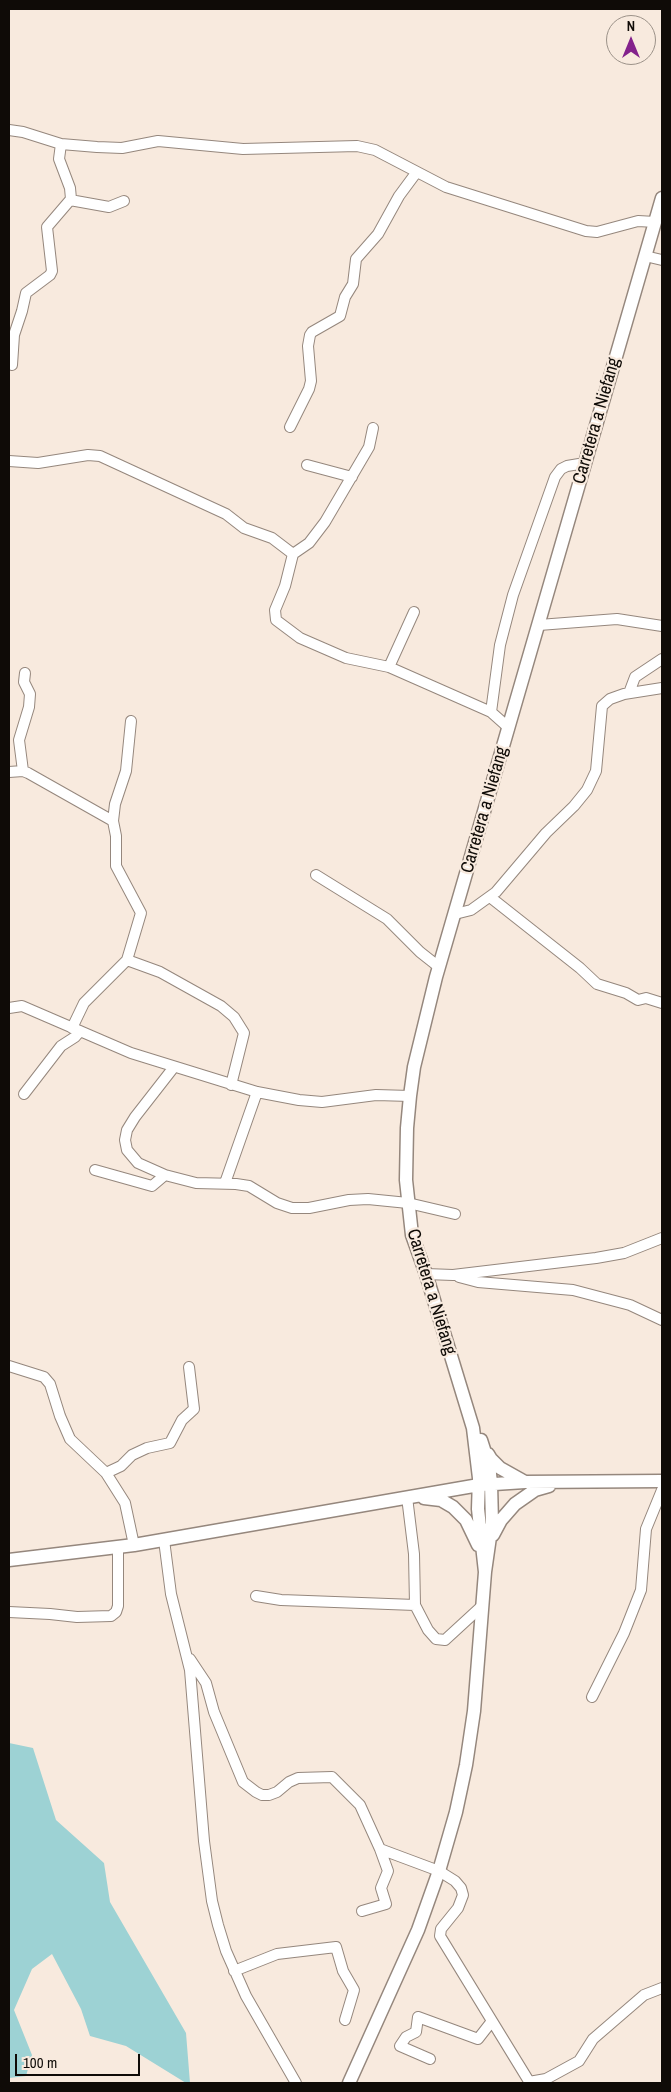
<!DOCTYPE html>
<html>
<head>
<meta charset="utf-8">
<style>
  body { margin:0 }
  #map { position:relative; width:671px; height:2092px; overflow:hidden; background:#f8eade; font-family:"Archivo Narrow",sans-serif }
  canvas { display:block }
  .frame { position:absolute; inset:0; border:10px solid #0f0b07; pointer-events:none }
  .north { position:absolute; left:606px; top:15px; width:50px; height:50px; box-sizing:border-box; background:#f8eade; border:1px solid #9b9188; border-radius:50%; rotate:0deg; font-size:14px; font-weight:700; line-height:20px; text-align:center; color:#0f0b07 }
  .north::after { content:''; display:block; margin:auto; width:18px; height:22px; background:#84228c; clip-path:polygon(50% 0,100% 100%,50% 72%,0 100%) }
  .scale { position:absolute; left:15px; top:2054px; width:125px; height:22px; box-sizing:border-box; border:2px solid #0f0b07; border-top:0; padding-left:6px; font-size:15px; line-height:18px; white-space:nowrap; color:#0f0b07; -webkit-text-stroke:4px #f8eade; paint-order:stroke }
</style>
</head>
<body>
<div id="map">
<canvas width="671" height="2092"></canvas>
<div class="frame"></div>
<div class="north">N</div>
<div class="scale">100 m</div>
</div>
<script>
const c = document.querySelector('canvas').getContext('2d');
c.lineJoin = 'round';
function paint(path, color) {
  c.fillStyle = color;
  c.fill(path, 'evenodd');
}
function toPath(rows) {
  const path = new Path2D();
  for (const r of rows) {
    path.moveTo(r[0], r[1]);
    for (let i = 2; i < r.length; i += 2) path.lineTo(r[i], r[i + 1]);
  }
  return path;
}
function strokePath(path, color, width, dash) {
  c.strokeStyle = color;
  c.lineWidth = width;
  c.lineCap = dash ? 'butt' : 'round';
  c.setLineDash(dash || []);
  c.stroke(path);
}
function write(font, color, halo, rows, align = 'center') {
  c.font = font + ' "Archivo Narrow",sans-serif';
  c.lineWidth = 4.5;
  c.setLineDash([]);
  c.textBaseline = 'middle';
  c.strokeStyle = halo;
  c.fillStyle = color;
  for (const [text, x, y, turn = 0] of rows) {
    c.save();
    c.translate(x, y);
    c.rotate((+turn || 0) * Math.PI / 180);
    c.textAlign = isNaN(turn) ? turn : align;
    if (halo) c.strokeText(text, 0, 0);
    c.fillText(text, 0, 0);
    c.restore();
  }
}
const water = toPath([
  [9,1743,33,1748,56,1820,104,1863,110,1902,186,2033,190,2083,186,2083,126,2046,90,2036,81,2009,52,1954,32,1969,14,2010,32,2055,26,2076,9,2078]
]);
const minor = toPath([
  [9,130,23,132,61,144,97,147,122,148,158,141,243,149,357,146,375,150,446,187,586,231,597,232,638,221,655,222],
  [70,200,109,207,124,201],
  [645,256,662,260],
  [12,365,14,335,22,311,26,293,50,275,52,271,47,227,71,199,70,188,59,159,61,144],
  [290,427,309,389,311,381,308,346,310,335,312,332,340,316,345,297,353,284,356,259,378,234,399,196,416,173],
  [373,428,369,447,325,522,309,543,293,554,285,586,275,610,276,620,300,638,346,658,389,667,491,712,509,728],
  [9,461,38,463,88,455,100,456,226,514,244,528,272,538,293,554],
  [307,465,352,477],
  [539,625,617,619,662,626],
  [389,667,414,612],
  [629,693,635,677,662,659],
  [491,712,500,645,513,595,555,477,561,469,567,466,585,463],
  [23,771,19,740,29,707,30,694,24,682,25,673],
  [9,772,23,771,28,773,113,821,116,836,116,866,141,913,127,960,84,1003,72,1028],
  [113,821,115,804,126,771,131,721],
  [316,875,387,919,420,952,439,967],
  [490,897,580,968,597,984,626,993,638,1000,646,998,662,1003],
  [455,914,471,910,496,892,546,833,574,806,587,790,596,771,602,706,610,699,624,694,662,688],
  [127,960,160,972,221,1006,234,1017,244,1033,231,1085],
  [9,1008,22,1006,131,1053,257,1092,299,1100,322,1102,376,1095,410,1096],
  [174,1067,135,1117,127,1130,125,1140,127,1150,138,1163,165,1175,196,1183,236,1184,249,1186,277,1203,292,1208,309,1208,349,1200,368,1199,408,1203,455,1214],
  [24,1094,61,1046,75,1037,80,1031],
  [95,1170,152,1186,165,1175],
  [225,1183,257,1092],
  [426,1274,453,1275,596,1258,624,1253,662,1238],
  [459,1277,478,1282,573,1290,630,1305,662,1320],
  [9,1366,44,1377,50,1384,60,1416,70,1439,106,1473,125,1503,134,1545],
  [106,1473,121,1466,132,1455,147,1448,170,1443,182,1420,194,1409,189,1367],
  [407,1497,414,1554,415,1605,428,1630,436,1639,445,1640,482,1606],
  [164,1540,171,1594,190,1670,204,1841,212,1901,218,1925,226,1951,246,1996,296,2083],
  [256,1596,281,1600,415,1605],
  [9,1612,50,1614,77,1617,111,1616,116,1612,118,1606,118,1547],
  [190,1659,206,1683,214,1712,243,1782,256,1792,262,1795,269,1795,277,1792,289,1782,298,1778,332,1777,360,1805,380,1849],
  [592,1697,624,1633,641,1590,646,1529,662,1490],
  [362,1911,386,1904,381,1888,388,1871,380,1849,439,1871,455,1881,461,1888,463,1895,458,1908,441,1929,440,1936,530,2083],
  [234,1971,277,1954,336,1947,343,1971,354,1990,345,2020],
  [430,2059,400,2046,406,2037,416,2032,418,2017,478,2039,492,2021],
  [529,2082,546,2079,579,2061,593,2039,644,1995,662,1988]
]);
const major = toPath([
  [488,1454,491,1459,500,1468,525,1482],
  [424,1498,441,1500,453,1507,466,1520,478,1545],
  [493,1535,501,1520,515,1504,535,1490,549,1486],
  [9,1560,134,1545,479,1485,525,1482,662,1481],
  [485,1572,478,1509,479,1478,473,1428,426,1274,412,1235,406,1180,407,1128,410,1096,414,1067,436,977,662,198],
  [349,2083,418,1930,439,1871,456,1812,466,1765,474,1711,485,1572,492,1523,491,1483,489,1465,481,1440]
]);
const streetNames = [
  ["Carretera a Niefang",597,421,-74],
  ["Carretera a Niefang",485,810,-74],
  ["Carretera a Niefang",431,1292,73]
];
paint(water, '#9dd2d4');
strokePath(minor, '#95877d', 12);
strokePath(major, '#95877d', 15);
strokePath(minor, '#fff', 10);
strokePath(major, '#fff', 12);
write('18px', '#0f0b07', '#f8eade', streetNames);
</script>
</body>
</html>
